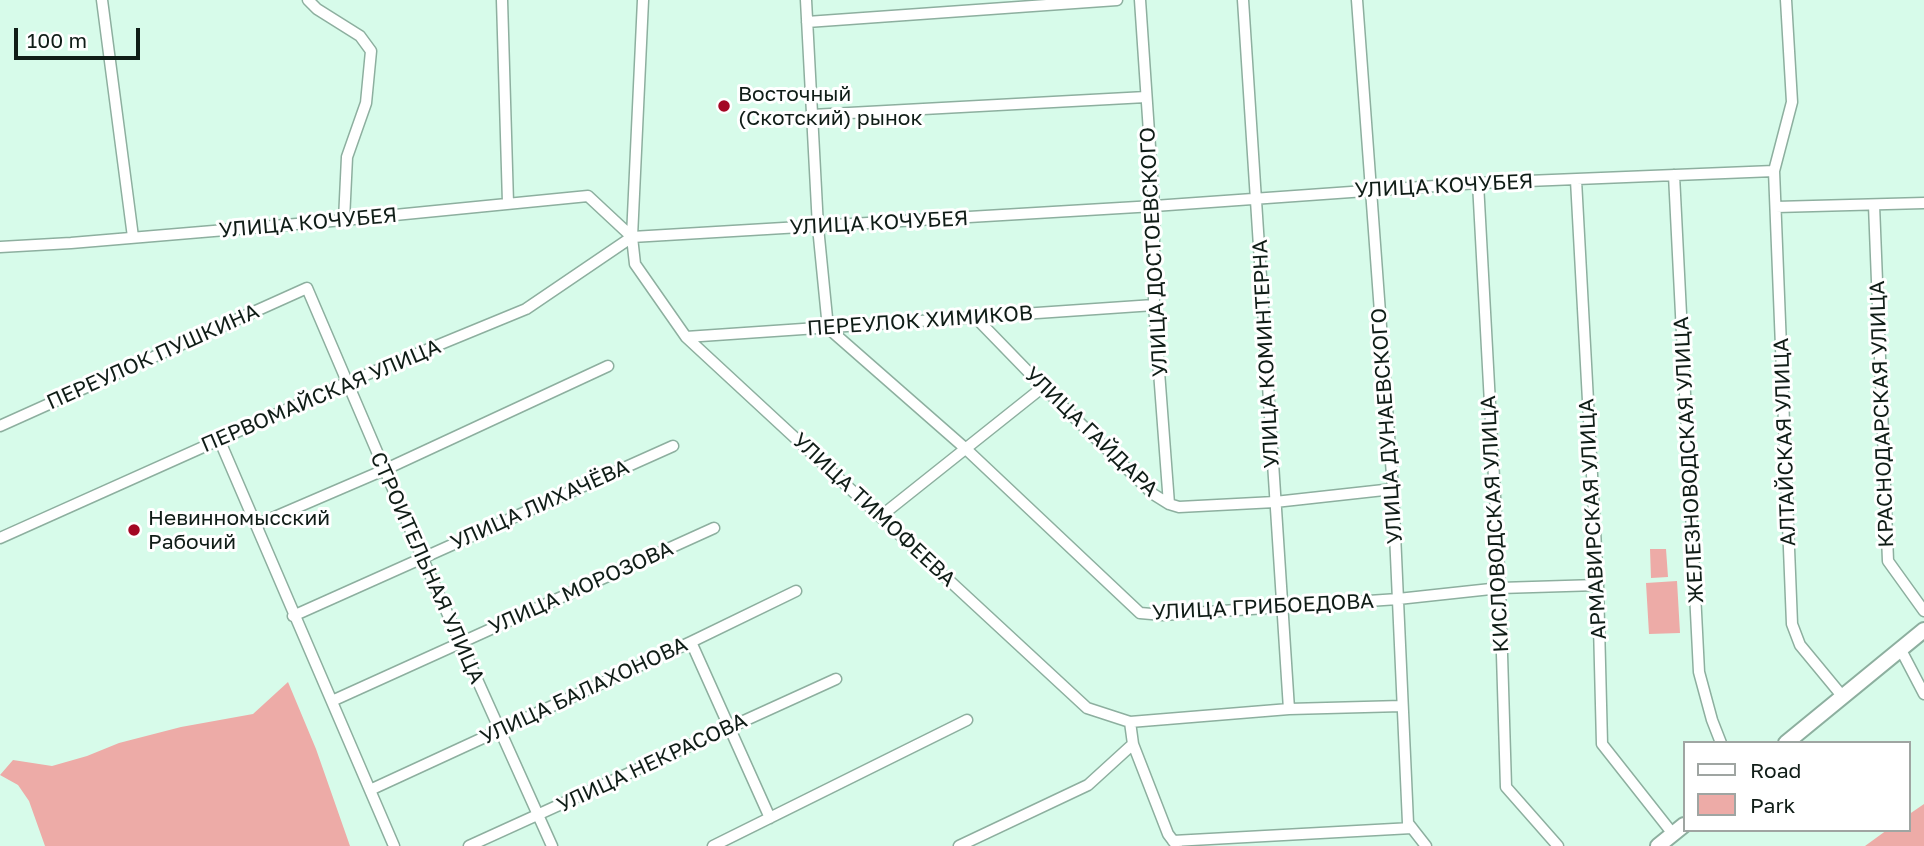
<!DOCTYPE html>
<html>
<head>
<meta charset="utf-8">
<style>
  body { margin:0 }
  #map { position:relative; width:1924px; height:846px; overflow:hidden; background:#d7fbea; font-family:"Golos Text",sans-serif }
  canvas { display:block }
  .legend { position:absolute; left:1683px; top:741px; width:228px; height:91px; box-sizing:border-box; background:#fff; border:2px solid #9fa5a2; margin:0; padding:9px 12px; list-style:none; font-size:21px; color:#101d17 }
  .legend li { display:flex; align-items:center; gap:14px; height:35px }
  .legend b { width:35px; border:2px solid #9fa5a2 }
  .scale { position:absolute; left:14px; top:28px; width:126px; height:32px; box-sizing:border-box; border:4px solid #101d17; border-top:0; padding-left:9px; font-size:21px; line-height:24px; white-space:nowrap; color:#101d17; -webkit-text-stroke:5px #fff; paint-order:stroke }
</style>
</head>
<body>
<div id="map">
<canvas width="1924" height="846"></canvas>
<ul class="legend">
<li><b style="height:9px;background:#fff"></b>Road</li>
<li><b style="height:19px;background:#edaba7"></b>Park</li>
</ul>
<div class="scale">100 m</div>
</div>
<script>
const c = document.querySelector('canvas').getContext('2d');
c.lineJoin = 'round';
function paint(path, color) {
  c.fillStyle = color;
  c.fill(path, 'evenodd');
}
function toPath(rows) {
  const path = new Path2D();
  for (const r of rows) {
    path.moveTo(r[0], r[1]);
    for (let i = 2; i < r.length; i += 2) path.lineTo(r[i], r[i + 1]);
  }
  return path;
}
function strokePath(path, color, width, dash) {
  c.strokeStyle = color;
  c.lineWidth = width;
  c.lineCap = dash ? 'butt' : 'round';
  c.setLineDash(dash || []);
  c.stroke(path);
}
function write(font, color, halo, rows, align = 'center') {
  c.font = font + ' "Golos Text",sans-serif';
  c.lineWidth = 6;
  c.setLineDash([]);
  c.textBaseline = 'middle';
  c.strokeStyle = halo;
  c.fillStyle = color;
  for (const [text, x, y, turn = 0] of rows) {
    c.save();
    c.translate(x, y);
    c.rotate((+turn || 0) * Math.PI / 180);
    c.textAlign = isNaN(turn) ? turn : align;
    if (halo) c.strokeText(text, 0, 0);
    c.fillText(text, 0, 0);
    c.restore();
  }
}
const green = toPath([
  [1650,549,1666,549,1668,577,1651,578],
  [1677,581,1680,633,1649,634,1646,583],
  [288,682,316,749,350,846,45,846,29,801,18,785,0,775,13,760,52,766,87,756,119,743,181,727,253,714],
  [1924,804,1924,846,1865,846,1887,830,1908,830,1908,815]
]);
const street = toPath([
  [102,0,133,237],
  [308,0,317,9,360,36,371,51,366,103,347,157,344,220],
  [502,0,508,203],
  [643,0,632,237,635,264,686,337,1087,708,1130,722,1289,709,1402,706],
  [806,0,818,227,828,328,966,449,1140,613,1163,615,1398,599,1500,588,1598,585],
  [1140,0,1154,206,1154,305,1169,504],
  [1243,0,1289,709],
  [1357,0,1393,489,1408,823,1426,846],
  [1786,0,1792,102,1774,171,1792,624,1800,645,1843,697],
  [807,22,1117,0],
  [812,115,1146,97],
  [1674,175,1699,672,1712,720,1721,743],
  [1576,180,1598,585,1602,744,1673,834],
  [1478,183,1500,588,1506,787,1558,846],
  [1874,205,1888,561,1924,611],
  [1776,207,1924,203],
  [0,247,71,243,344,220,588,196,632,237,1154,206,1478,183,1774,171],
  [975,317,1043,387,1153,494,1169,504,1179,507,1275,502,1393,489],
  [686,337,1154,305],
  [0,426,307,288,422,557,552,846],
  [219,439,394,846],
  [881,516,1043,387],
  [256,525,384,470,608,366],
  [0,538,346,383,526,309,632,237],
  [293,616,673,446],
  [691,642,770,818],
  [1901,650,1924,694],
  [332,701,714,528],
  [1130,722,1133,744,1168,834,1177,846],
  [370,790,691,642,796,591],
  [1173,841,1412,828],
  [469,846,836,679],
  [713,846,967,720],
  [959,846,1088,785,1133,744]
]);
const secondary = toPath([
  [1786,743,1924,630],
  [1658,846,1684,825]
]);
const markers = [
  [724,106,7,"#a30723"],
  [134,530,7,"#a30723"]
];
const poiNames = [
  ["Восточный",738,94],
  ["(Скотский) рынок",738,118],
  ["Невинномысский",148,518],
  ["Рабочий",148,542]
];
const streetNames = [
  ["УЛИЦА КОЧУБЕЯ",1444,186,-3],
  ["УЛИЦА КОЧУБЕЯ",308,223,-5],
  ["УЛИЦА КОЧУБЕЯ",879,223,-3],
  ["УЛИЦА ДОСТОЕВСКОГО",1154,252,-93],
  ["ПЕРЕУЛОК ХИМИКОВ",920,321,-4],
  ["УЛИЦА КОМИНТЕРНА",1266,354,-93],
  ["ПЕРЕУЛОК ПУШКИНА",153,357,-24],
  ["ПЕРВОМАЙСКАЯ УЛИЦА",321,396,-23],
  ["КРАСНОДАРСКАЯ УЛИЦА",1882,414,-92],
  ["УЛИЦА ДУНАЕВСКОГО",1387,426,-94],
  ["УЛИЦА ГАЙДАРА",1091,432,44],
  ["АЛТАЙСКАЯ УЛИЦА",1785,442,-92],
  ["ЖЕЛЕЗНОВОДСКАЯ УЛИЦА",1689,460,-93],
  ["УЛИЦА ЛИХАЧЁВА",540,505,-24],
  ["УЛИЦА ТИМОФЕЕВА",874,510,43],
  ["АРМАВИРСКАЯ УЛИЦА",1593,519,-93],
  ["КИСЛОВОДСКАЯ УЛИЦА",1495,524,-93],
  ["СТРОИТЕЛЬНАЯ УЛИЦА",427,568,66],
  ["УЛИЦА МОРОЗОВА",581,588,-24],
  ["УЛИЦА ГРИБОЕДОВА",1263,607,-3],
  ["УЛИЦА БАЛАХОНОВА",584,691,-25],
  ["УЛИЦА НЕКРАСОВА",652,763,-25]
];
paint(green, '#edaba7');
strokePath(street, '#8daf9f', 13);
strokePath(secondary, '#8daf9f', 18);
strokePath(street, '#fff', 10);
strokePath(secondary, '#fff', 14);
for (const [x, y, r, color] of markers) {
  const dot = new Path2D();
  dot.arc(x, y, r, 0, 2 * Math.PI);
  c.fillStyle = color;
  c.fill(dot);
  strokePath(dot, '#fff', 2.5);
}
write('21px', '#101d17', '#fff', poiNames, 'left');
write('21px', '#101d17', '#fff', streetNames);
</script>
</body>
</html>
